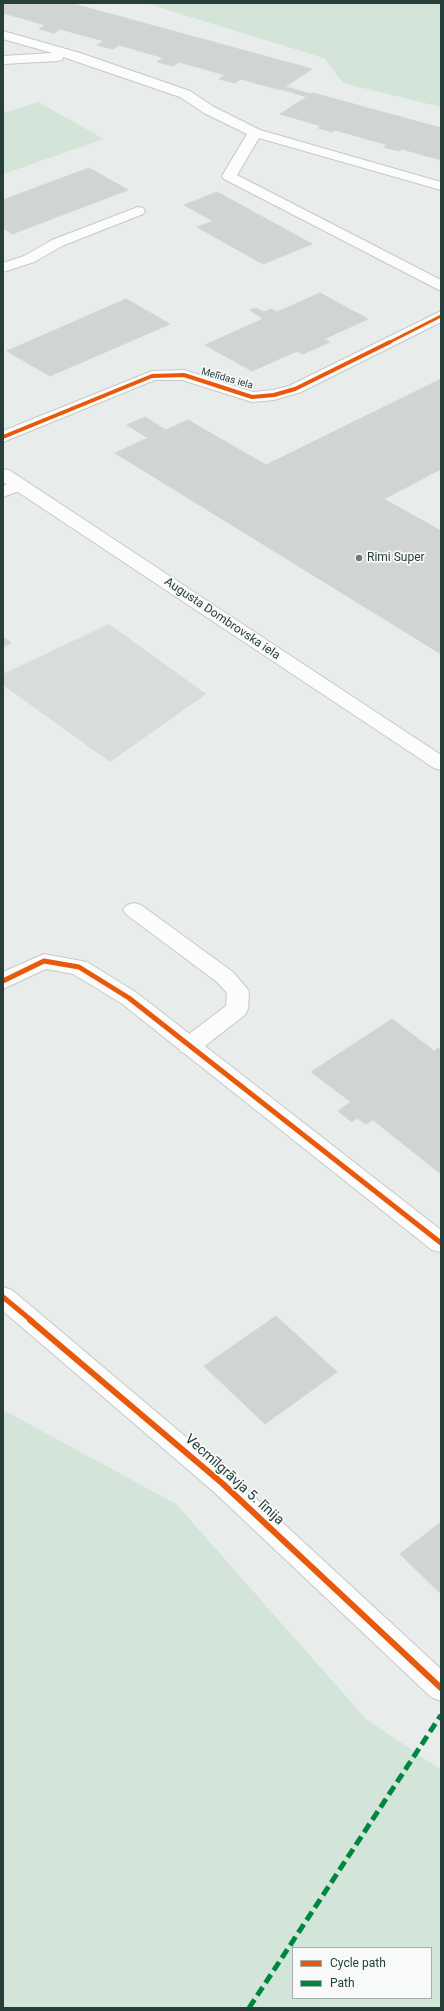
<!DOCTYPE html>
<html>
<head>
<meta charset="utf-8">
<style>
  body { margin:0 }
  #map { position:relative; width:444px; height:2011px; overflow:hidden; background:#e8ecea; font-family:Roboto,sans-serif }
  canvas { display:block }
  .frame { position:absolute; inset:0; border:4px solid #263f3a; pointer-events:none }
  .legend { position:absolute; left:292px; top:1947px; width:140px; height:52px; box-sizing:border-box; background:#f7faf9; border:1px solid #a3afad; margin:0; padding:5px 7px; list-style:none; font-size:12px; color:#263f3a }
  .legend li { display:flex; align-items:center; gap:8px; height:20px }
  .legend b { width:20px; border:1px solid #a3afad }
</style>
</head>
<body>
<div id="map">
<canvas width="444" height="2011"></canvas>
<div class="frame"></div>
<ul class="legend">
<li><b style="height:5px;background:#e8590c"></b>Cycle path</li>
<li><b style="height:5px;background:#00873e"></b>Path</li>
</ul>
</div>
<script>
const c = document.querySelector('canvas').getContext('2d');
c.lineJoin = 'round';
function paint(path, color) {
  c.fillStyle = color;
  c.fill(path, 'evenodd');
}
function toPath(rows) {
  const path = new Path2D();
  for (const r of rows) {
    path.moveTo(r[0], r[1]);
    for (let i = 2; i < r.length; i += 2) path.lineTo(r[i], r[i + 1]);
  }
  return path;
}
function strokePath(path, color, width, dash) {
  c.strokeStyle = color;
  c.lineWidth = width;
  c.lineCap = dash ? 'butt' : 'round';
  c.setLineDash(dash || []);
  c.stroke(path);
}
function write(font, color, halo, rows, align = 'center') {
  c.font = font + ' Roboto,sans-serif';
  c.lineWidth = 3.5;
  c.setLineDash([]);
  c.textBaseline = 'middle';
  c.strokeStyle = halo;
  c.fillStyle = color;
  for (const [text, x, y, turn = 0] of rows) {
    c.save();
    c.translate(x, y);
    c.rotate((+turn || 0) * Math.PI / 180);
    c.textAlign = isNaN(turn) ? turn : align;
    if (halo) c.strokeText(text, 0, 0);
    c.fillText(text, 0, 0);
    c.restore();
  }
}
const built = toPath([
  [109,624,206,694,110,762,3,685,3,674]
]);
const green = toPath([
  [145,3,441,3,441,107,343,83,324,58],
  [38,102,104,139,3,174,3,113],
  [3,1410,176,1504,366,1719,441,1770,441,2008,3,2008],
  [293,1948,431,1948,431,1998,293,1998]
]);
const building = toPath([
  [3,3,70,3,312,69,280,90,241,79,235,83,219,79,225,75,179,62,173,66,157,62,164,58,119,45,113,49,97,45,104,41,60,29,54,33,39,29,45,25,3,13,3,3],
  [286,87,311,94,307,97,281,89,286,87],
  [313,93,441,128,441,160,402,149,399,151,384,147,388,145,335,130,332,132,318,128,321,126,280,114,313,93],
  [89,168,128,190,12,234,3,228,3,200,89,168],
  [217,192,312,244,263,264,197,227,213,221,184,205,217,192],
  [320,293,368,319,324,339,330,342,303,354,297,351,252,371,205,345,263,319,250,310,256,308,264,312,271,309,277,312,320,293],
  [126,299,170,324,50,376,7,351,126,299],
  [441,379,441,469,384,499,441,531,441,654,115,453,148,438,127,425,145,417,166,430,188,420,266,465,441,379],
  [3,637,11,643,3,647,3,637],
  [392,1019,433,1050,433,1052,438,1048,441,1050,441,1174,373,1120,366,1124,357,1118,352,1122,338,1111,351,1102,311,1072,392,1019],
  [276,1316,337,1372,265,1424,204,1366,276,1316],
  [441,1522,441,1594,400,1554,441,1522]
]);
const service = toPath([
  [3,31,80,53,190,91,214,107,260,130,441,182,441,190,259,138,237,175,441,280,441,291,224,179,222,176,247,134,204,113,180,97,63,57,62,60,57,61,3,64,3,56,52,53,3,39,3,31],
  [138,207,143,208,145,211,143,214,62,246,34,262,3,272,3,263,24,256,52,240,138,207],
  [134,903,141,905,233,972,249,991,248,1009,245,1015,197,1052,189,1054,181,1052,178,1046,181,1040,226,1006,227,993,217,982,127,915,123,910,127,905,134,903]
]);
const minor = toPath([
  [441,311,441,322,301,392,274,400,252,402,182,380,155,380,3,442,3,431,152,371,184,370,253,392,273,390,289,386,441,311],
  [19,480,25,481,28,485,25,489,3,497,3,486,19,480],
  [44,954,87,962,137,993,441,1230,441,1252,432,1250,121,1003,73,974,46,969,3,989,3,972,44,954],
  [3,1287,12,1290,232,1476,441,1669,441,1701,431,1697,214,1492,3,1311,3,1287]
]);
const secondary = toPath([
  [3,469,9,470,441,755,441,770,434,768,3,482,3,469]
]);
const quiet = toPath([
  [249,2008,441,1715]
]);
const cyclewayFar3 = toPath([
  [388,343,441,316]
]);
const cyclewayFar2 = toPath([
  [3,437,152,376,184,375,252,397,274,395,295,389,390,342]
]);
const cyclewayFar1 = toPath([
  [3,981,44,961,79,967,129,998,441,1243],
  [3,1297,32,1321]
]);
const cycleway = toPath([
  [30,1320,223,1484,441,1688]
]);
const markers = [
  [359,558,4,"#6a7c78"]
];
const farStreetnames = [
  ["Melīdas iela",227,379,16]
];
const poiNames = [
  ["Rimi Super",367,558]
];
const streetNames = [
  ["Augusta Dombrovska iela",222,619,34]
];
const nearStreetnames = [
  ["Vecmīlgrāvja 5. līnija",234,1480,42]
];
paint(built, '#d6ddda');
paint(green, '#d3e4d9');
paint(building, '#d0d5d3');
strokePath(building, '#d1d5d3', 1);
strokePath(service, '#c5c9c7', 2);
strokePath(minor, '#c5c9c7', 2);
strokePath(secondary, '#c4c9c8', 2);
paint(service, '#fcfcfc');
paint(minor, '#fcfcfc');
paint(secondary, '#fcfcfc');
strokePath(quiet, '#00873e', 5, [10, 5]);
strokePath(cyclewayFar3, '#e8590c', 3);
strokePath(cyclewayFar2, '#e8590c', 4);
strokePath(cyclewayFar1, '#e8590c', 5);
strokePath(cycleway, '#e8590c', 6);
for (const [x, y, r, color] of markers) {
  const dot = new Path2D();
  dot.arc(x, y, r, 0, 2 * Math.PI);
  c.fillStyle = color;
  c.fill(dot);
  strokePath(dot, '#f7faf9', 1.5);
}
write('10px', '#263f3a', '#f7faf9', farStreetnames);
write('12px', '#263f3a', '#f7faf9', poiNames, 'left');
write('12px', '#263f3a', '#f7faf9', streetNames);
write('14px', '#263f3a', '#f7faf9', nearStreetnames);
</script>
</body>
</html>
